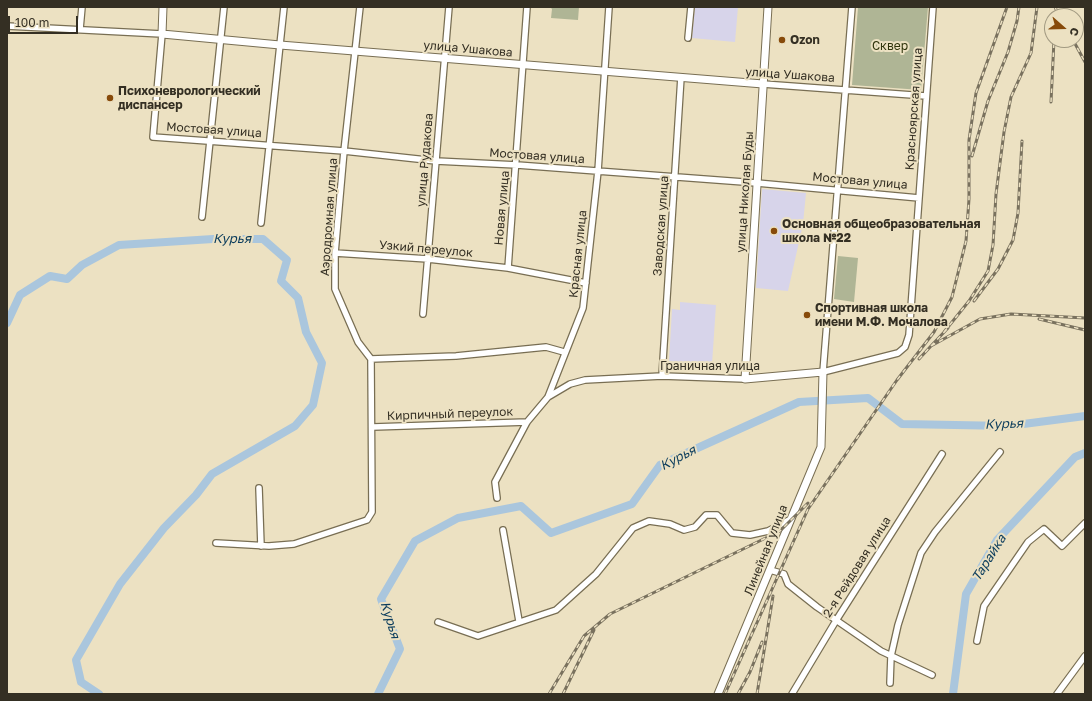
<!DOCTYPE html>
<html>
<head>
<meta charset="utf-8">
<style>
  body { margin:0 }
  #map { position:relative; width:1092px; height:701px; overflow:hidden; background:#ece1c2; font-family:"Golos Text",sans-serif }
  canvas { display:block }
  .frame { position:absolute; inset:0; border:8px solid #342f23; pointer-events:none }
  .north { position:absolute; left:1044px; top:8px; width:40px; height:40px; box-sizing:border-box; background:#ece1c2; border:1px solid #a29a82; border-radius:50%; rotate:110deg; font-size:11px; font-weight:700; line-height:16px; text-align:center; color:#342f23 }
  .north::after { content:''; display:block; margin:auto; width:14px; height:18px; background:#874a0a; clip-path:polygon(50% 0,100% 100%,50% 72%,0 100%) }
  .scale { position:absolute; left:8px; top:16px; width:70px; height:18px; box-sizing:border-box; border:2px solid #342f23; border-top:0; padding-left:5px; font-size:12px; line-height:14px; white-space:nowrap; color:#342f23; -webkit-text-stroke:3px #ece1c2; paint-order:stroke }
</style>
</head>
<body>
<div id="map">
<canvas width="1092" height="701"></canvas>
<div class="frame"></div>
<div class="north">С</div>
<div class="scale">100 m</div>
</div>
<script>
const c = document.querySelector('canvas').getContext('2d');
c.lineJoin = 'round';
function paint(path, color) {
  c.fillStyle = color;
  c.fill(path, 'evenodd');
}
function toPath(rows) {
  const path = new Path2D();
  for (const r of rows) {
    path.moveTo(r[0], r[1]);
    for (let i = 2; i < r.length; i += 2) path.lineTo(r[i], r[i + 1]);
  }
  return path;
}
function strokePath(path, color, width, dash) {
  c.strokeStyle = color;
  c.lineWidth = width;
  c.lineCap = dash ? 'butt' : 'round';
  c.setLineDash(dash || []);
  c.stroke(path);
}
function write(font, color, halo, rows, align = 'center') {
  c.font = font + ' "Golos Text",sans-serif';
  c.lineWidth = 4;
  c.setLineDash([]);
  c.textBaseline = 'middle';
  c.strokeStyle = halo;
  c.fillStyle = color;
  for (const [text, x, y, turn = 0] of rows) {
    c.save();
    c.translate(x, y);
    c.rotate((+turn || 0) * Math.PI / 180);
    c.textAlign = isNaN(turn) ? turn : align;
    if (halo) c.strokeText(text, 0, 0);
    c.fillText(text, 0, 0);
    c.restore();
  }
}
const education = toPath([
  [695,7,738,7,735,42,692,38],
  [762,189,806,193,803,224,788,291,756,288],
  [680,302,716,305,712,364,669,361,672,309,680,310]
]);
const green = toPath([
  [550,7,579,7,578,20,551,18,552,9],
  [858,7,928,7,921,90,852,85],
  [838,256,858,258,854,302,834,299]
]);
const river = toPath([
  [7,323,20,295,50,276,67,279,82,265,119,245,213,239,263,239,287,260,281,281,298,298,306,332,322,363,313,405,295,426,212,474,196,495,164,528,120,584,76,660,81,682,99,694],
  [378,694,400,649,381,599,415,541,458,518,521,506,551,533,632,504,660,465,799,402,868,398,902,424,1008,426,1085,416],
  [953,694,966,594,997,540,1075,457,1085,453]
]);
const minor = toPath([
  [852,7,823,372,898,353,905,347,909,335,933,7],
  [7,26,162,34,153,137,344,151,436,161,517,165,757,183,919,198],
  [80,29,82,7],
  [688,38,691,7],
  [763,84,926,96],
  [202,217,224,7],
  [261,223,284,7],
  [335,253,428,259,508,268,586,283],
  [508,268,527,7],
  [423,314,449,7],
  [371,359,456,356,546,347,564,352],
  [662,376,681,77],
  [548,397,570,384,585,380,662,376,745,379],
  [373,427,527,422],
  [259,488,261,546],
  [497,498,495,482,527,422,548,397,583,308,598,171,609,7],
  [503,530,519,621],
  [216,543,269,546,294,544,367,520,372,512,371,359,358,342,335,289,335,253,344,151,360,7],
  [770,570,784,574,788,584,817,607,881,651,932,675],
  [438,622,478,636,556,610,596,574,633,528,649,521,670,524,684,530,695,527,706,515,717,515,732,533,750,535,768,531,791,519],
  [977,641,984,606,1028,542,1044,529,1062,546,1085,523],
  [890,683,891,656,898,625,921,553,935,532,1000,452],
  [792,694,837,619,942,454],
  [1057,694,1085,656]
]);
const tertiary = toPath([
  [163,7,162,34,280,45,763,84],
  [718,694,821,447,823,372,745,379,768,7]
]);
const rail = toPath([
  [1055,7,1059,16],
  [1073,40,1085,62],
  [1051,102,1054,40],
  [972,156,988,101,1008,52,1017,21,1019,7],
  [974,301,998,269,1013,240,1018,213,1022,141],
  [1039,319,1085,330],
  [944,332,969,301,988,271,993,245,996,194,1004,132,1011,97,1031,53,1037,7],
  [931,346,948,328],
  [919,359,931,346,980,319,1011,314,1085,318],
  [549,694,584,636,610,614,780,531,808,503],
  [563,694,594,630],
  [725,694,808,509,897,380,934,332,952,297,966,241,969,199,969,140,976,93,1007,7],
  [738,694,750,672,762,642],
  [757,694,773,596]
]);
const markers = [
  [782,40,4,"#874a0a"],
  [110,98,4,"#874a0a"],
  [774,231,4,"#874a0a"],
  [807,315,4,"#874a0a"]
];
const poiNames = [
  ["Ozon",790,40],
  ["Психоневрологический",118,91],
  ["диспансер",118,105],
  ["Основная общеобразовательная",782,224],
  ["школа №22",782,238],
  ["Спортивная школа",815,308],
  ["имени М.Ф. Мочалова",815,322]
];
const parkNames = [
  ["Сквер",890,46]
];
const streetNames = [
  ["улица Ушакова",468,49,5],
  ["улица Ушакова",790,75,4],
  ["Красноярская улица",914,109,-86],
  ["Мостовая улица",214,130,4],
  ["Мостовая улица",537,156,4],
  ["улица Рудакова",425,160,-85],
  ["Мостовая улица",860,181,5],
  ["улица Николая Буды",745,192,-86],
  ["Новая улица",502,208,-85],
  ["Аэродромная улица",329,217,-86],
  ["Заводская улица",661,226,-86],
  ["Узкий переулок",426,249,5],
  ["Красная улица",578,254,-84],
  ["Граничная улица",710,366],
  ["Кирпичный переулок",450,414,-2],
  ["Линейная улица",766,550,-68],
  ["2-я Рейдовая улица",857,567,-58]
];
const waterNames = [
  ["Курья",232,239],
  ["Курья",1004,424,-2],
  ["Курья",678,458,-28],
  ["Тарайка",989,558,-58],
  ["Курья",390,620,73]
];
paint(education, '#d7d4ea');
paint(green, '#afb595');
strokePath(river, '#aac6dd', 8);
strokePath(minor, '#786e53', 8);
strokePath(tertiary, '#786e53', 9);
strokePath(minor, '#fff', 5.5);
strokePath(tertiary, '#fff', 7);
strokePath(rail, '#79715e', 3);
strokePath(rail, '#ece1c2', 1.5, [4.5]);
for (const [x, y, r, color] of markers) {
  const dot = new Path2D();
  dot.arc(x, y, r, 0, 2 * Math.PI);
  c.fillStyle = color;
  c.fill(dot);
  strokePath(dot, '#ece1c2', 1.5);
}
write('bold 12px', '#342f23', '#ece1c2', poiNames, 'left');
write('12px', '#30350c', '#ece1c2', parkNames);
write('12px', '#342f23', '#ece1c2', streetNames);
write('italic 13px', '#0b3c5c', '#ece1c2', waterNames);
</script>
</body>
</html>
